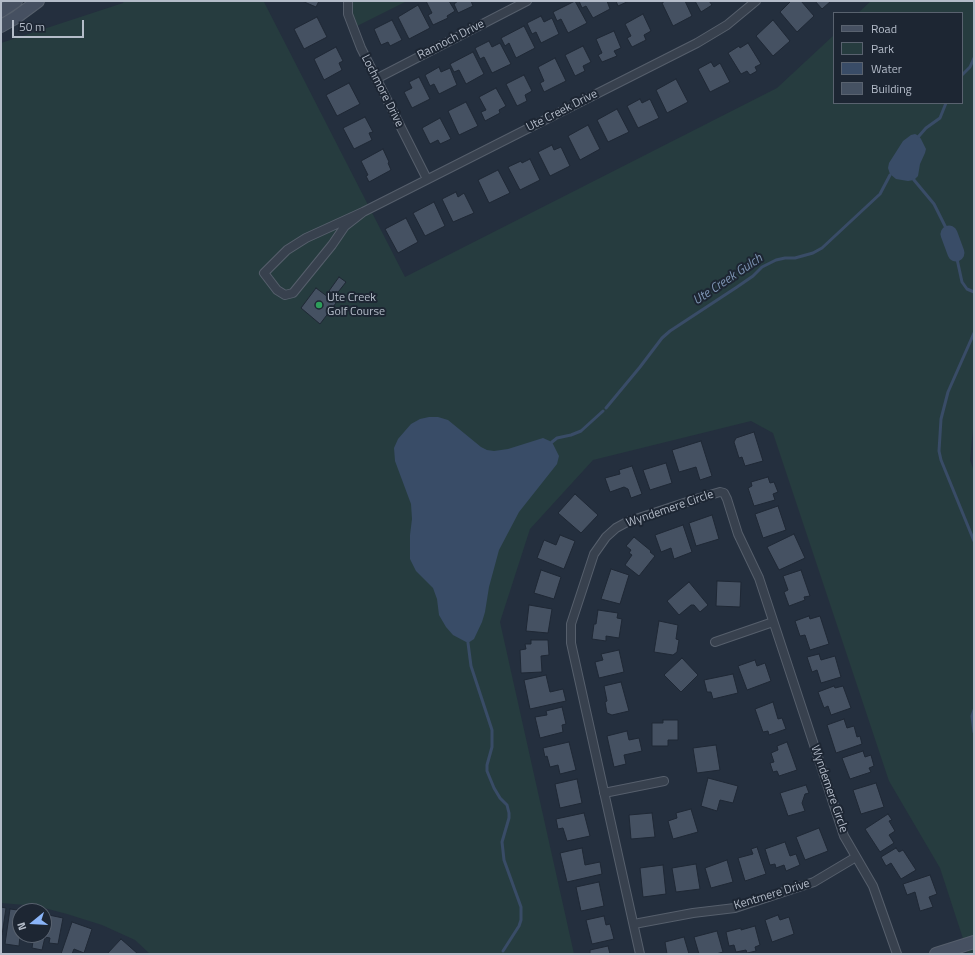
<!DOCTYPE html>
<html>
<head>
<meta charset="utf-8">
<style>
  body { margin:0 }
  #map { position:relative; width:975px; height:955px; overflow:hidden; background:#242f3e; font-family:"Titillium Web",sans-serif }
  canvas { display:block }
  .frame { position:absolute; inset:0; border:2px solid #b4bcc9; pointer-events:none }
  .legend { position:absolute; left:833px; top:12px; width:130px; height:92px; box-sizing:border-box; background:#1d2633; border:1px solid #59626f; margin:0; padding:5px 7px; list-style:none; font-size:12px; color:#b4bcc9 }
  .legend li { display:flex; align-items:center; gap:8px; height:20px }
  .legend b { width:20px; border:1px solid #59626f }
  .north { position:absolute; left:12px; top:903px; width:40px; height:40px; box-sizing:border-box; background:#1d2633; border:1px solid #59626f; border-radius:50%; rotate:252deg; font-size:11px; font-weight:700; line-height:16px; text-align:center; color:#b4bcc9 }
  .north::after { content:''; display:block; margin:auto; width:14px; height:18px; background:#8ab4f8; clip-path:polygon(50% 0,100% 100%,50% 72%,0 100%) }
  .scale { position:absolute; left:12px; top:20px; width:72px; height:18px; box-sizing:border-box; border:2px solid #b4bcc9; border-top:0; padding-left:5px; font-size:12px; line-height:14px; white-space:nowrap; color:#b4bcc9; -webkit-text-stroke:3px #1d2633; paint-order:stroke }
</style>
</head>
<body>
<div id="map">
<canvas width="975" height="955"></canvas>
<div class="frame"></div>
<ul class="legend">
<li><b style="height:5px;background:#465061"></b>Road</li>
<li><b style="height:11px;background:#263c3f"></b>Park</li>
<li><b style="height:11px;background:#394c67"></b>Water</li>
<li><b style="height:11px;background:#455162"></b>Building</li>
</ul>
<div class="north">N</div>
<div class="scale">50 m</div>
</div>
<script>
const c = document.querySelector('canvas').getContext('2d');
c.lineJoin = 'round';
function paint(path, color) {
  c.fillStyle = color;
  c.fill(path, 'evenodd');
}
function toPath(rows) {
  const path = new Path2D();
  for (const r of rows) {
    path.moveTo(r[0], r[1]);
    for (let i = 2; i < r.length; i += 2) path.lineTo(r[i], r[i + 1]);
  }
  return path;
}
function strokePath(path, color, width, dash) {
  c.strokeStyle = color;
  c.lineWidth = width;
  c.lineCap = dash ? 'butt' : 'round';
  c.setLineDash(dash || []);
  c.stroke(path);
}
function write(font, color, halo, rows, align = 'center') {
  c.font = font + ' "Titillium Web",sans-serif';
  c.lineWidth = 4;
  c.setLineDash([]);
  c.textBaseline = 'middle';
  c.strokeStyle = halo;
  c.fillStyle = color;
  for (const [text, x, y, turn = 0] of rows) {
    c.save();
    c.translate(x, y);
    c.rotate((+turn || 0) * Math.PI / 180);
    c.textAlign = isNaN(turn) ? turn : align;
    if (halo) c.strokeText(text, 0, 0);
    c.fillText(text, 0, 0);
    c.restore();
  }
}
const green = toPath([
  [124,1,265,1,264,2,405,277,777,88,834,35,834,103,962,103,962,13,858,13,871,1,974,1,974,419,970,460,974,471,974,954,968,954,940,868,889,781,773,433,751,421,593,460,530,529,500,622,574,954,150,954,135,940,102,925,67,914,37,906,1,903,1,43,123,3],
  [348,1,407,1,353,28]
]);
const water = toPath([
  [915,134,919,136,921,139,926,149,925,153,920,164,918,176,914,180,908,181,896,179,890,174,888,168,889,163,903,141,911,135],
  [429,417,438,417,448,420,481,447,487,450,494,451,508,449,543,438,552,442,559,456,557,464,519,512,499,550,489,587,485,612,482,622,474,639,468,643,453,635,446,627,439,615,437,599,433,588,416,571,410,559,410,535,412,519,411,504,395,461,394,448,398,439,411,424,420,419]
]);
const stream = toPath([
  [962,75,970,67,974,58],
  [919,136,926,128,940,118,946,103],
  [914,180,934,204,947,230],
  [957,259,962,282,967,289,974,292],
  [974,333,948,392,941,419,939,451,941,460,974,541],
  [606,408,640,367,662,338,670,331,737,287,753,276,762,267,776,260,785,258,795,258,813,253,822,248,880,194,890,175],
  [552,442,557,438,571,435,581,431,603,411],
  [468,643,471,666,492,730,492,747,487,765,487,771,494,788,500,798,507,805,509,813,509,818,502,842,504,860,521,907,521,920,519,926,503,951],
  [974,710,972,716,974,732]
]);
const river = toPath([
  [949,234,956,253]
]);
const building = toPath([
  [302,1,319,1,316,7,302,1],
  [426,1,449,1,455,11,447,16,448,18,433,25,428,15,432,13,426,1],
  [458,1,471,1,473,6,458,13,454,4,458,1],
  [575,1,587,23,568,33,561,19,557,21,553,12,575,1],
  [579,1,607,1,610,9,593,18,586,6,582,8,579,1],
  [616,1,629,1,618,6,616,1],
  [665,1,685,1,692,16,673,26,662,3,665,1],
  [695,1,709,1,712,5,701,12,695,1],
  [791,1,801,1,814,16,797,32,780,12,791,1],
  [815,1,831,1,822,9,815,1],
  [418,5,430,28,409,39,398,17,418,5],
  [643,14,651,31,644,35,646,40,632,47,627,38,631,36,625,24,643,14],
  [541,16,544,22,552,18,559,34,541,43,536,32,532,34,527,23,541,16],
  [317,17,327,37,304,49,294,29,317,17],
  [392,20,402,40,390,46,388,42,381,45,374,29,392,20],
  [773,20,790,41,773,56,756,36,773,20],
  [524,26,535,48,516,58,509,43,505,46,501,38,524,26],
  [614,31,621,48,614,51,617,56,602,62,598,55,602,53,596,39,614,31],
  [489,41,492,47,500,43,511,64,492,73,484,57,480,59,475,48,489,41],
  [748,43,761,64,755,67,757,71,750,75,747,71,741,74,728,53,739,46,740,48,748,43],
  [583,46,591,62,583,66,585,71,575,76,565,55,583,46],
  [336,47,343,61,339,63,342,70,324,80,314,59,336,47],
  [473,52,484,74,466,84,459,70,454,72,450,64,473,52],
  [555,58,566,81,544,92,540,83,544,81,538,67,555,58],
  [711,62,714,67,720,63,730,82,710,92,698,69,711,62],
  [439,67,441,72,450,68,457,85,439,94,434,84,430,86,425,75,439,67],
  [524,75,532,91,525,95,527,101,517,106,506,84,524,75],
  [419,77,430,99,412,108,404,92,412,88,409,82,419,77],
  [676,79,688,102,667,113,656,90,676,79],
  [349,83,360,104,337,116,326,95,349,83],
  [496,88,506,106,499,110,500,113,485,121,481,112,486,110,479,97,496,88],
  [640,99,642,103,650,99,659,118,638,128,627,106,640,99],
  [466,102,478,126,459,135,448,111,466,102],
  [617,109,629,132,608,142,597,120,617,109],
  [365,117,373,132,369,133,372,140,354,149,343,128,365,117],
  [440,118,451,139,440,144,438,140,430,144,422,128,440,118],
  [588,125,600,149,580,160,568,136,588,125],
  [552,145,554,150,561,147,570,166,550,176,538,152,552,145],
  [383,149,389,162,388,163,391,170,369,182,366,176,368,175,361,161,383,149],
  [530,159,540,180,520,190,508,167,521,161,522,163,530,159],
  [498,170,510,193,489,203,478,180,498,170],
  [456,192,458,197,464,193,474,213,453,222,442,199,456,192],
  [434,202,445,226,425,236,413,213,434,202],
  [406,218,418,242,398,253,385,229,406,218],
  [339,277,346,282,335,296,329,291,339,277],
  [316,288,336,303,320,324,301,308,316,288],
  [754,432,763,461,745,466,742,457,739,458,734,442,736,438,754,432],
  [701,441,712,476,700,480,696,467,679,472,672,450,701,441],
  [666,463,672,483,650,490,643,470,666,463],
  [632,466,642,494,631,498,628,489,624,487,610,492,605,478,620,474,619,470,632,466],
  [768,477,770,483,774,482,778,492,773,494,775,500,754,506,748,488,752,486,751,482,768,477],
  [575,494,598,515,581,533,558,513,575,494],
  [778,506,786,530,763,538,755,514,778,506],
  [712,515,719,539,696,546,689,523,712,515],
  [683,525,692,552,674,559,671,548,661,552,655,535,683,525],
  [794,534,805,558,779,570,767,547,794,534],
  [560,535,575,541,564,569,537,558,544,540,556,545,560,535],
  [634,537,651,551,650,552,655,556,639,576,625,565,632,555,629,553,631,550,626,546,634,537],
  [611,569,629,575,620,604,601,599,611,569],
  [541,570,561,577,554,599,534,593,541,570],
  [801,570,810,596,804,597,805,600,789,606,784,592,788,590,783,576,801,570],
  [717,581,741,582,740,607,716,606,717,581],
  [689,582,708,605,700,612,694,605,691,605,679,615,667,601,689,582],
  [529,605,552,609,548,633,526,631,529,605],
  [598,610,618,613,617,618,622,619,619,638,606,636,606,641,592,639,594,624,596,624,598,610],
  [809,616,810,619,820,616,829,644,810,650,805,635,800,636,795,621,809,616],
  [659,621,678,625,676,639,679,640,677,652,673,655,654,652,659,621],
  [531,640,548,640,549,655,541,656,542,672,521,673,520,650,526,649,525,644,531,644,531,640],
  [619,650,624,672,599,678,595,662,603,660,601,654,619,650],
  [819,654,821,660,835,656,841,677,821,683,817,670,812,672,807,657,819,654],
  [682,658,698,675,681,692,664,675,682,658],
  [755,660,757,666,765,663,771,681,747,690,738,666,755,660],
  [733,674,738,693,713,699,711,692,707,692,704,680,733,674],
  [546,675,550,692,563,689,566,701,530,709,524,680,546,675],
  [621,682,629,711,612,715,607,713,605,702,607,701,604,686,621,682],
  [834,686,835,688,843,686,851,708,831,715,828,706,824,708,818,692,834,686],
  [773,702,778,719,782,718,786,729,769,735,768,731,763,732,755,709,773,702],
  [562,707,566,724,562,725,563,732,540,738,535,717,547,715,546,711,562,707],
  [844,719,847,728,854,726,857,737,860,736,862,744,836,753,827,725,844,719],
  [663,720,678,720,678,740,668,740,668,746,652,746,652,723,663,723,663,720],
  [627,731,629,740,639,738,642,751,624,755,626,764,614,767,607,736,627,731],
  [569,742,576,770,560,774,558,765,550,767,547,756,545,757,543,748,569,742],
  [787,742,797,770,779,776,777,771,773,772,770,763,774,762,771,753,778,750,777,746,787,742],
  [716,745,720,770,697,773,693,748,716,745],
  [863,751,865,757,871,755,874,766,869,768,871,772,850,779,842,758,863,751],
  [708,778,738,786,733,803,720,800,717,811,701,806,708,778],
  [577,779,582,803,560,808,555,784,577,779],
  [876,783,884,807,861,814,853,790,876,783],
  [806,785,809,793,805,794,802,803,805,811,788,816,780,793,806,785],
  [691,809,698,832,673,839,668,821,677,818,676,813,691,809],
  [584,813,590,836,567,841,563,828,558,829,556,819,584,813],
  [652,813,655,837,631,839,629,815,652,813],
  [888,814,892,820,889,821,895,831,889,835,894,843,880,852,865,829,888,814],
  [819,828,828,851,805,860,796,837,819,828],
  [785,842,790,856,796,854,800,865,786,871,784,865,776,868,775,864,770,865,765,849,785,842],
  [757,847,766,874,745,881,738,858,753,854,751,849,757,847],
  [582,848,585,865,600,862,602,874,567,882,560,853,582,848],
  [896,848,899,852,903,850,916,870,901,879,891,863,886,866,881,857,896,848],
  [727,860,733,882,711,888,705,868,727,860],
  [696,864,700,889,676,892,672,868,696,864],
  [663,865,666,894,643,897,640,868,663,865],
  [930,875,937,894,929,897,933,907,920,911,915,892,907,895,903,884,930,875],
  [599,882,604,906,581,911,576,887,599,882],
  [1,907,6,908,2,935,1,935,1,907],
  [10,909,25,911,20,911,20,935,19,946,5,944,10,909],
  [44,914,63,918,58,944,49,943,50,938,45,937,42,950,32,948,34,935,44,935,44,914],
  [778,915,780,920,789,917,794,934,772,942,765,920,778,915],
  [604,916,606,925,610,924,614,939,592,944,586,920,604,916],
  [72,922,92,929,84,953,74,949,72,954,61,954,72,922],
  [755,926,760,945,755,947,756,951,747,953,746,950,736,952,734,945,729,946,726,932,741,928,741,930,755,926],
  [717,931,723,952,716,954,699,954,694,937,717,931],
  [684,937,689,954,667,954,665,942,684,937],
  [121,939,138,954,107,954,121,939],
  [608,946,610,954,590,954,590,950,608,946]
]);
const street = toPath([
  [348,1,348,14,361,48,427,179],
  [376,79,527,1],
  [363,212,345,226,332,245,293,293,285,295,277,290,264,273,287,250,306,238,363,212,697,43,727,25,756,1],
  [715,642,773,622],
  [604,793,664,781],
  [634,924,693,913,735,908,814,882,856,857],
  [640,954,571,643,571,624,594,554,606,537,616,528,627,522,696,499,720,492,724,493,727,499,738,534,759,578,844,836,873,886,897,954]
]);
const secondary = toPath([
  [1,11,16,1],
  [1,26,15,18,38,1],
  [936,954,974,942]
]);
const markers = [
  [319,305,4,"#2e9e5b"]
];
const streetNames = [
  ["Rannoch Drive",451,40,-27],
  ["Lochmore Drive",382,91,63],
  ["Ute Creek Drive",562,111,-27],
  ["Wyndemere Circle",670,509,-19],
  ["Wyndemere Circle",829,789,71],
  ["Kentmere Drive",772,895,-17]
];
const poiNames = [
  ["Ute Creek",327,298],
  ["Golf Course",327,312]
];
const waterNames = [
  ["Ute Creek Gulch",728,280,-34]
];
paint(green, '#263c3f');
paint(water, '#394c67');
strokePath(stream, '#394c67', 3);
strokePath(river, '#394c67', 17);
paint(building, '#455162');
strokePath(building, '#1f2835', 1);
strokePath(street, '#565f6c', 10);
strokePath(secondary, '#565f6c', 14);
strokePath(street, '#38414e', 8);
strokePath(secondary, '#465061', 12);
for (const [x, y, r, color] of markers) {
  const dot = new Path2D();
  dot.arc(x, y, r, 0, 2 * Math.PI);
  c.fillStyle = color;
  c.fill(dot);
  strokePath(dot, '#1d2633', 1.5);
}
write('12px', '#b4bcc9', '#1d2633', streetNames);
write('12px', '#b4bcc9', '#1d2633', poiNames, 'left');
write('italic 13px', '#7c92b1', '#1d2633', waterNames);
</script>
</body>
</html>
